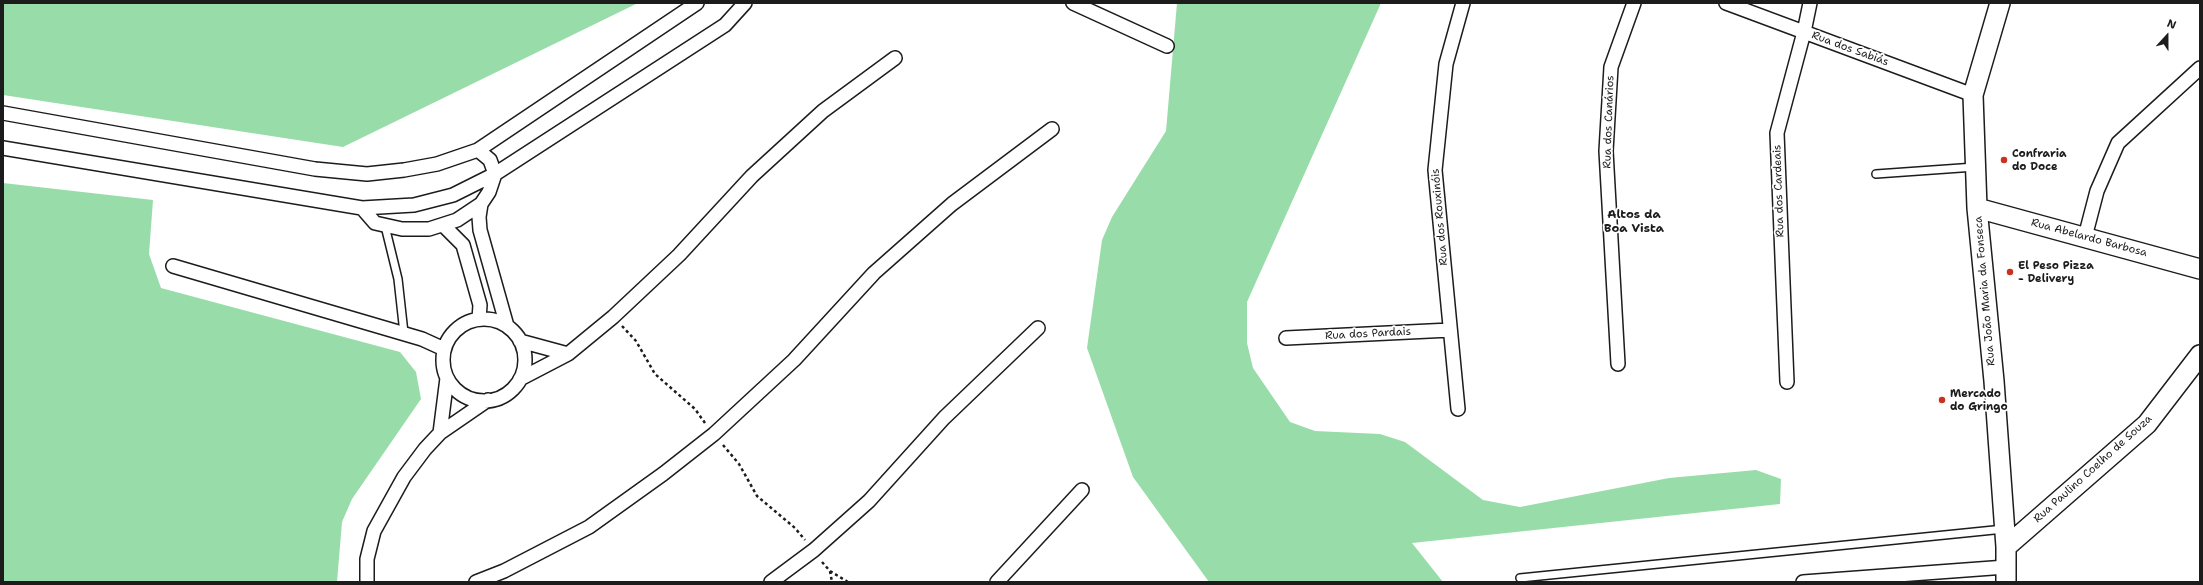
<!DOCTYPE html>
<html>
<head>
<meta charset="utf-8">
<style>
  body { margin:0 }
  #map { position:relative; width:2203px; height:585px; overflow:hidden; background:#fff; font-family:"Shantell Sans",sans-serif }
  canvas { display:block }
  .frame { position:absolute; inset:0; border:4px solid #1c1c1c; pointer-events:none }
  .north { position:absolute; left:2147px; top:16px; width:40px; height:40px; -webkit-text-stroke:3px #fff; paint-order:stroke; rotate:21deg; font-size:11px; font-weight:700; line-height:16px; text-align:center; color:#1c1c1c }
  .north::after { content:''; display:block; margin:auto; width:14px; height:18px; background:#1c1c1c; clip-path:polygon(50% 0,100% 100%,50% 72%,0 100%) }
</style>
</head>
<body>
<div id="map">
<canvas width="2203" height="585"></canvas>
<div class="frame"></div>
<div class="north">N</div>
</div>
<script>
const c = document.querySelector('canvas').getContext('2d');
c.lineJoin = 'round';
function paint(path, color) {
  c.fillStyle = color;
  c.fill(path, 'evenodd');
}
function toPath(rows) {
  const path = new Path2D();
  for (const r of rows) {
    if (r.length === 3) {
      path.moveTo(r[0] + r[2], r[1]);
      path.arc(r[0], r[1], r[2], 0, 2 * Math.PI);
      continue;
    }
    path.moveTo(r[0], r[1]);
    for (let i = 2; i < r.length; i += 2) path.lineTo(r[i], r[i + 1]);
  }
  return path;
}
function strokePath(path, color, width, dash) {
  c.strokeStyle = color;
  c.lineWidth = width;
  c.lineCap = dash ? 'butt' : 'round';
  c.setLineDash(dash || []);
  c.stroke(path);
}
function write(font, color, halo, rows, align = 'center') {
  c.font = font + ' "Shantell Sans",sans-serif';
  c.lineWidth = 3.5;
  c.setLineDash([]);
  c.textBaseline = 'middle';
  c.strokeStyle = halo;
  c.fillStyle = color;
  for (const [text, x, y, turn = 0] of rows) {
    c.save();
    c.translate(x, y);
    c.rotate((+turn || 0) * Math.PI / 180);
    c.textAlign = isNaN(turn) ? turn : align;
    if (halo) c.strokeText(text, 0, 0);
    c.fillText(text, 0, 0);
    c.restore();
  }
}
const green = toPath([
  [3,3,638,3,343,147,3,95],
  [1177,3,1381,3,1247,302,1247,343,1253,368,1290,422,1315,431,1380,434,1405,442,1483,500,1520,507,1669,478,1756,470,1781,479,1780,504,1412,543,1443,582,1209,582,1133,477,1087,348,1102,240,1112,217,1166,131],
  [3,183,153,200,149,254,161,288,400,352,416,372,421,399,352,499,342,522,337,582,3,582]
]);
const path = toPath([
  [622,326,636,341,655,374,695,409,705,423],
  [723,445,739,464,757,496,795,528,805,540],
  [822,562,830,571,832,582],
  [830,571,848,582]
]);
const lane = toPath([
  [1876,174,1975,167],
  [385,226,398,279,404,333],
  [1520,578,2004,529]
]);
const street = toPath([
  [1073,3,1167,46],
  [1726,3,1973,95],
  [3,113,315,169,367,174,404,170,437,164,478,150,697,3],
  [3,148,362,208,414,205,453,195,495,174,725,25,745,3],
  [481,204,479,217,480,230,507,326],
  [362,208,375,223,402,229,429,229,457,220,481,204,489,192,495,174,490,160,478,150],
  [443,225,463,245,480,305,479,319],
  [2085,237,2097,191,2118,143,2200,68],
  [173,266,422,339,444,349],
  [484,360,41],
  [1286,338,1450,330],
  [568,354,613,317,679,255,752,176,823,111,895,58],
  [1618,364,1606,151,1611,67,1634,3],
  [447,378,440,433,488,400],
  [520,379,568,354,520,341],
  [1787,382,1777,133,1804,32,1810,3],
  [1458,409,1435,170,1446,64,1463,3],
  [367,582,367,559,374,531,404,477,425,449,440,433],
  [476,582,504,571,589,527,663,474,714,434,794,360,874,273,952,204,1052,129],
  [771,582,814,550,869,501,944,418,1038,328],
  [997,582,1082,490],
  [1803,582,2006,567]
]);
const secondary = toPath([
  [2000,3,1973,95,1977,208,1994,381,2006,547,2006,582],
  [1977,208,2200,269],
  [2006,547,2147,424,2200,355]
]);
const markers = [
  [2004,160,4,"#c8321e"],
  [2010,272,4,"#c8321e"],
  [1942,400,4,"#c8321e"]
];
const streetNames = [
  ["Rua dos Sabiás",1850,49,20],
  ["Rua dos Canários",1609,122,-88],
  ["Rua dos Cardeais",1779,191,-92],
  ["Rua dos Rouxinóis",1440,217,-95],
  ["Rua Abelardo Barbosa",2089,238,15],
  ["Rua João Maria da Fonseca",1985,291,-95],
  ["Rua dos Pardais",1368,334,-3],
  ["Rua Paulino Coelho de Souza",2093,469,-42]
];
const poiNames = [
  ["Confraria",2012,154],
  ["do Doce",2012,167],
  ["El Peso Pizza",2018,266],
  ["- Delivery",2018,279],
  ["Mercado",1950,394],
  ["do Gringo",1950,407]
];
const neighbourhoodNames = [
  ["Altos da",1634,215],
  ["Boa Vista",1634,229]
];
paint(green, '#98dda9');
strokePath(lane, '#1c1c1c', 10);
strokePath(street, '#1c1c1c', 16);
strokePath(secondary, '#1c1c1c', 22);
strokePath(path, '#1c1c1c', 2.5, [3, 3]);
strokePath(lane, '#fff', 7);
strokePath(street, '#fff', 13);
strokePath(secondary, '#fff', 19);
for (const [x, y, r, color] of markers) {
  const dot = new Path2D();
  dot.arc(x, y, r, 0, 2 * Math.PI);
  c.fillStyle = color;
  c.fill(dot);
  strokePath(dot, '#fff', 1.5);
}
write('11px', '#1c1c1c', '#fff', streetNames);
write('bold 11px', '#1c1c1c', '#fff', poiNames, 'left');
write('bold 12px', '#1c1c1c', '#fff', neighbourhoodNames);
</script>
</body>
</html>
